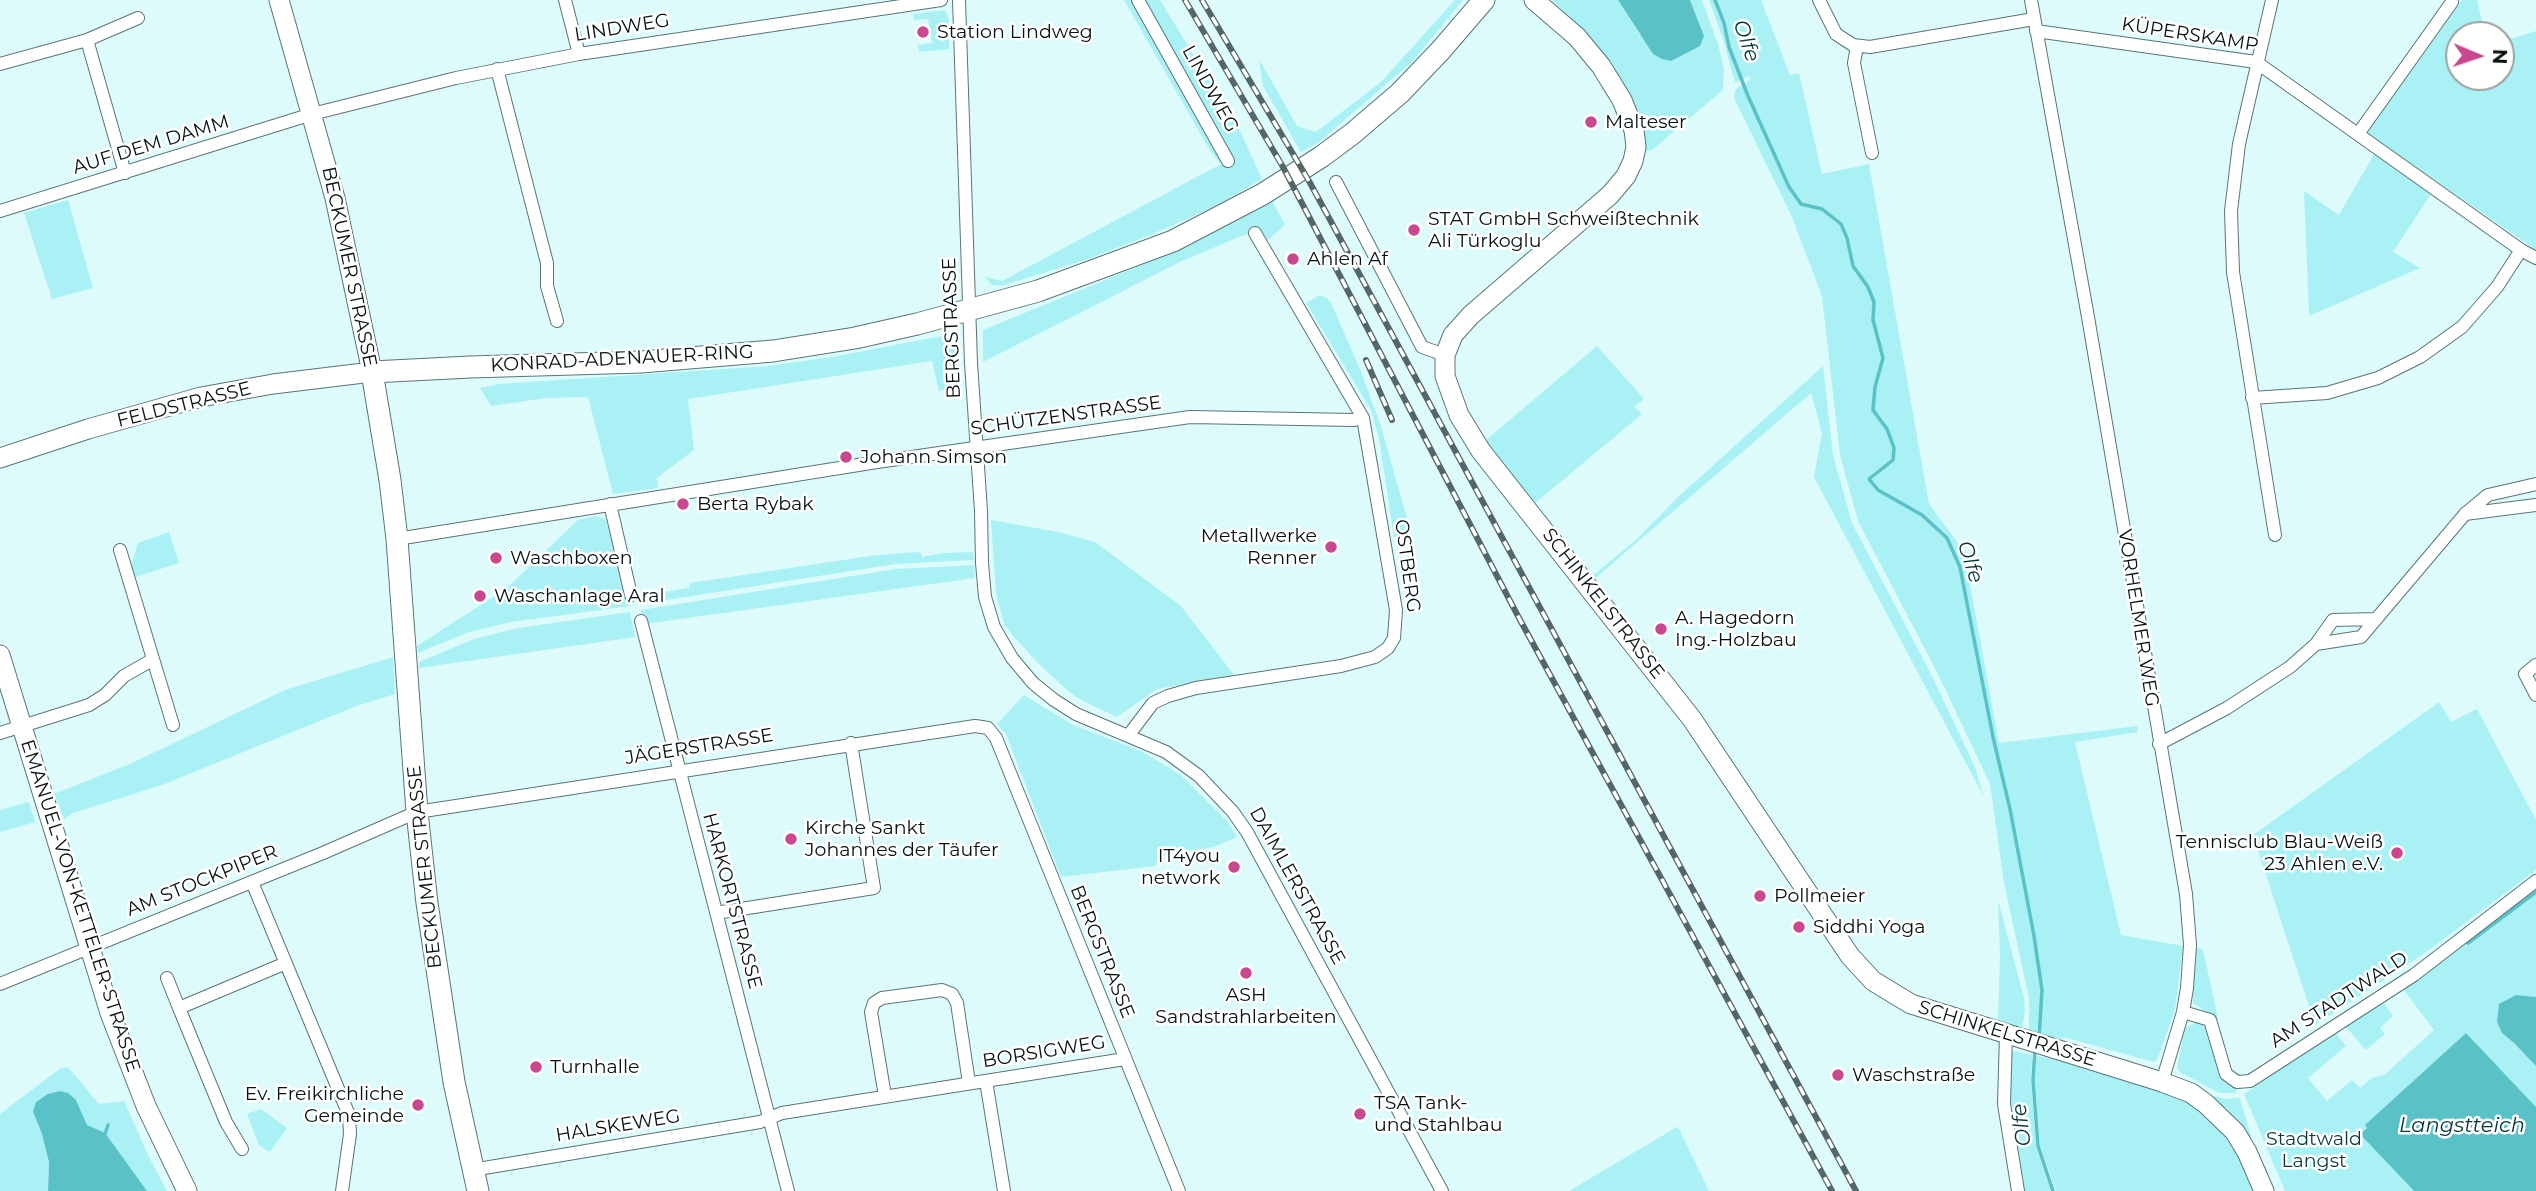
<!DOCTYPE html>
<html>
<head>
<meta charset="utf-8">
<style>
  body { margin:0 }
  #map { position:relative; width:2536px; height:1191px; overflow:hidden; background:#defbfc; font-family:Montserrat,sans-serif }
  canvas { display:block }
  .north { position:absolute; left:2445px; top:21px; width:70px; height:70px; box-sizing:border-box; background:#fff; border:2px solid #9ca0a0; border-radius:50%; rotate:92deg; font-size:19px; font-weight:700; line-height:28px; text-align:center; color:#071112 }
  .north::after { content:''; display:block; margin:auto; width:24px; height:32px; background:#c94890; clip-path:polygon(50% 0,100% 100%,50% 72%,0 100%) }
</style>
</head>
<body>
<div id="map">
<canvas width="2536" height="1191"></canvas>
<div class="north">N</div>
</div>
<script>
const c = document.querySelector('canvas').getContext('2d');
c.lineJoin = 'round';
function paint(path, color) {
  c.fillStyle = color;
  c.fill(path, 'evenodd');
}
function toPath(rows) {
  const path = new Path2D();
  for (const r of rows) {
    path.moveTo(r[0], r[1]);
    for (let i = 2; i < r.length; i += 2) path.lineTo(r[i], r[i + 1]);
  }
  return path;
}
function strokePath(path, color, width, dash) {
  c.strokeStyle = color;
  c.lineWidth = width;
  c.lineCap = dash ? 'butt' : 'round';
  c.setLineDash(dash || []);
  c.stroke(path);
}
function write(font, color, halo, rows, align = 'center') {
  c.font = font + ' Montserrat,sans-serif';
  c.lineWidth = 5;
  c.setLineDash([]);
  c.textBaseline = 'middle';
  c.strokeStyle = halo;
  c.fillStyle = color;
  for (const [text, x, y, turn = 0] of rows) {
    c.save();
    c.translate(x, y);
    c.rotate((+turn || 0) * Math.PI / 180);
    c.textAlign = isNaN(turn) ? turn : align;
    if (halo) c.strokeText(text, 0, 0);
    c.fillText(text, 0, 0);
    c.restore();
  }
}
const green = toPath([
  [1124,0,1160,0,1241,133,1262,179,1216,206,1148,236,1085,260,1001,286,992,285,985,277,1002,281,1221,164,1211,152],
  [1455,0,1463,0,1412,62,1319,142,1301,152,1263,86,1259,59,1297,126,1316,132,1381,82],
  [1552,0,1618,0,1640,35,1704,36,1690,0,1702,0,1718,44,1724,69,1723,90,1651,151,1645,151,1642,126,1630,98,1590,38],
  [1709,0,1761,0,1790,75,1799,73,1822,174,1869,164,1929,504,1964,551,1999,743,2137,726,2138,732,2075,742,2121,935,2183,946,2175,1010,2157,1060,2154,1062,2067,1038,2057,1039,2029,1031,2029,998,2004,883,1990,784,1938,674,1858,521,1840,455,1822,296,1792,217,1736,102,1734,96,1736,89,1751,79,1749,76,1735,83,1724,42],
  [2462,0,2477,0,2485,35,2459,35,2459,77,2501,77,2501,42,2536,31,2536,250,2366,132],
  [945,10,949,19,949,49,919,52,918,45,932,43,928,19,914,20,913,14],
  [2374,154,2431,194,2393,252,2420,268,2309,316,2304,191,2339,215],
  [68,200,93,288,52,299,24,213],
  [1273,202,1285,225,1268,240,1262,231,1244,235,1182,261,983,362,983,330,1149,262],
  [1320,295,1327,298,1331,303,1360,369,1380,423,1411,532,1394,537,1379,438,1371,410,1306,303],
  [942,336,953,340,958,358,961,388,939,391,932,361,688,399,694,450,657,478,658,488,613,494,588,397,547,398,491,406,480,388,499,384,768,366,832,357],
  [1597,346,1644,399,1634,407,1642,414,1534,504,1485,441],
  [1823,366,1833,455,1852,523,1932,676,1975,767,1984,797,1814,477,1822,433,1811,393,1592,581,1590,578,1637,539,1677,498],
  [597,516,606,520,630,606,511,622,469,632,418,653,417,646,507,588,578,520],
  [991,520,1058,532,1095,542,1181,606,1234,675,1157,689,1117,717,1081,700,1068,691,1041,666,1013,636,1004,623,996,594],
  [169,532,179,563,135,577,131,566,138,543],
  [915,552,921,553,922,557,943,553,973,552,974,560,895,564,641,604,639,596,689,588,690,583,870,556],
  [974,565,975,578,644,624,641,610,896,569],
  [630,612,635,637,419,668,419,662,474,639,518,628],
  [393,657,395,694,359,705,162,785,73,813,64,819,54,794,132,763,285,690],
  [1024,695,1073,725,1141,751,1181,775,1228,822,1237,837,1214,847,1161,856,1155,866,1061,877,1006,734,997,724],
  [2439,702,2451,722,2477,709,2536,820,2536,870,2425,953,2315,1025,2253,835],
  [29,802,35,822,0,832,0,810],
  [2536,887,2536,997,2516,995,2502,1033,2514,1043,2536,1066,2536,1107,2466,1033,2366,1125,2367,1127,2361,1134,2414,1191,2285,1191,2244,1094,2336,1033,2346,1046,2308,1078,2327,1101,2352,1080,2360,1088,2372,1078,2384,1075,2434,1030,2403,989],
  [1998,900,2024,998,2025,1010,2022,1030,1998,1023,2000,955],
  [2195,948,2203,949,2218,1019,2193,1003],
  [2384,1003,2393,1016,2380,1028,2385,1034,2366,1050,2346,1027],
  [2197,1022,2207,1028,2220,1076,2225,1083,2237,1088,2236,1093,2219,1093,2180,1072,2177,1068,2185,1028],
  [2014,1051,2032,1055,2031,1080,2036,1146,2051,1191,2024,1191,2011,1104,2011,1053],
  [2056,1055,2189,1098,2229,1134,2258,1191,2056,1191,2040,1146,2035,1080,2036,1056,2054,1059],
  [68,1067,99,1104,124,1101,150,1159,167,1191,147,1191,95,1131,87,1125,76,1100,33,1112,42,1134,49,1162,48,1191,0,1191,0,1114,61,1068],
  [2206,1094,2226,1099,2240,1098,2257,1157],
  [261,1109,287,1128,270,1152,259,1145,247,1114],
  [1678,1127,1709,1191,1569,1191,1677,1127]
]);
const water = toPath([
  [1618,0,1690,0,1704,36,1700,46,1671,61,1662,59,1653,54],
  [2516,995,2536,997,2536,1066,2514,1043,2502,1033,2497,1022,2499,1004],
  [2466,1033,2536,1107,2536,1191,2414,1191,2360,1134,2367,1128,2365,1125],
  [60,1091,68,1093,76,1100,87,1125,105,1133,147,1191,48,1191,49,1162,42,1134,33,1112,36,1102,48,1094]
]);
const stream = toPath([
  [1715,0,1724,23,1729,47,1748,96,1789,187,1801,204,1822,209,1841,224,1847,238,1853,266,1868,287,1874,302,1873,320,1883,358,1875,387,1873,410,1887,429,1894,448,1893,460,1869,479,1878,490,1922,515,1947,538,1960,567,1993,737,2010,809,2034,936,2042,990,2039,1038],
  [2468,943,2536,892],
  [2035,1049,2033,1080,2038,1146,2053,1191],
  [104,1137,108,1125]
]);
const street = toPath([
  [565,0,579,54],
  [959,0,971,363,981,511,982,563,985,597,994,627,1012,658,1033,683,1054,700,1076,714,1166,752,1199,776,1233,812,1247,832,1442,1191],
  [1138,0,1228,161],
  [1819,0,1836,34,1853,45,1870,47,2034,19],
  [2031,0,2088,317,2186,894,2190,945,2187,988,2183,1012,2162,1082],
  [2272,0,2239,144,2231,211,2233,272,2275,535],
  [2036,31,2256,62,2521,250,2536,258],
  [87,40,138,18],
  [1857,46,1854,63,1872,153],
  [0,64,87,40,125,173],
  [497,69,547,263,547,286,557,321],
  [2358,134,2452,2],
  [1336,182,1422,347,1445,355],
  [0,211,312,114,456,78,579,54,941,0],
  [2252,398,2327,393,2378,378,2420,357,2462,327,2497,287,2521,250],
  [610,504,631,595],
  [2465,514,2536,505],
  [397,539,877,462,1190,417,1354,420,1363,418],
  [120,550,173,725],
  [641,621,788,1191],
  [2316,644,2361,637,2465,514,2488,495,2536,484],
  [2536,665,2525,674,2536,695],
  [0,733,89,705,105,695,124,676,152,660],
  [1128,736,1153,703,1168,696,1196,688,1341,666,1375,657,1388,648,1394,638,1396,610,1363,418,1255,233],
  [2159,744,2227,708,2290,667,2316,644,2333,620,2375,619],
  [252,882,349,1115,350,1134,342,1191],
  [716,913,874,888,851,743],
  [167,978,179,1008,286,963],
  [0,984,323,853,417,812,975,726,988,728,996,738,1179,1191],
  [179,1008,226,1122,242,1149],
  [2183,1012,2210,1020,2226,1074,2237,1082,2250,1081,2414,975,2536,881],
  [2006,1034,2004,1104,2018,1191],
  [986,1081,1004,1191],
  [885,1096,871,1012,874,1003,882,998,942,990,952,994,957,1003,969,1083],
  [472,1170,760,1122,782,1113,1125,1059]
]);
const secondary = toPath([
  [1534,0,1577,37,1601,66,1622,100,1634,130,1636,147,1633,161,1626,176,1610,195,1471,315,1453,335,1445,355,1445,376,1459,415,1481,451,1692,719,1850,956,1873,981,1911,1004,2162,1082,2191,1093,2206,1104,2235,1132,2247,1152,2264,1191],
  [0,458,88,429,201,397,273,384,372,372,335,198,279,0],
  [0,655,110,1013,146,1106,187,1191]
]);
const primary = toPath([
  [478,1191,454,1082,427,903,417,812,397,539,390,480,372,372,470,367,641,362,773,351,855,338,917,324,1038,291,1173,241,1263,194,1321,157,1352,134,1400,93,1441,50,1484,0]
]);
const rail = toPath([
  [1185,0,1283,167,1519,618,1832,1191],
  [1202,0,1309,181,1856,1191],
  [1366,360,1392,420]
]);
const markers = [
  [923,32,7,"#c94890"],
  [1591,122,7,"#c94890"],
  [1414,230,7,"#c94890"],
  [1293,259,7,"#c94890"],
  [846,457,7,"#c94890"],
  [683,504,7,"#c94890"],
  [1331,547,7,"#c94890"],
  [496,558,7,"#c94890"],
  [480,596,7,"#c94890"],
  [1661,629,7,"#c94890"],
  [791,839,7,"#c94890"],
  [2397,853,7,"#c94890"],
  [1234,867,7,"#c94890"],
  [1760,896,7,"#c94890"],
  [1799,927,7,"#c94890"],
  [1246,973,7,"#c94890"],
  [536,1067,7,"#c94890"],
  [1838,1075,7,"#c94890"],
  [418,1105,7,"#c94890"],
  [1360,1114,7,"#c94890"]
];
const streetNames = [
  ["LINDWEG",622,28,-9],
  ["KÜPERSKAMP",2190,35,9],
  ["LINDWEG",1210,89,61],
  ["AUF DEM DAMM",151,145,-17],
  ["BECKUMER STRASSE",349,267,78],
  ["BERGSTRASSE",952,328,-92],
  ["KONRAD-ADENAUER-RING",622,359,-3],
  ["FELDSTRASSE",184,405,-14],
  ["SCHÜTZENSTRASSE",1066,416,-8],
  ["OSTBERG",1407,566,82],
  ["SCHINKELSTRASSE",1603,604,52],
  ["VORHELMER WEG",2138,618,81],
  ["JÄGERSTRASSE",699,747,-9],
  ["BECKUMER STRASSE",425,867,-96],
  ["AM STOCKPIPER",202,881,-22],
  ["DAIMLERSTRASSE",1297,886,61],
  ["HARKORTSTRASSE",732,901,75],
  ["EMANUEL-VON-KETTELER-STRASSE",80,906,72],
  ["BERGSTRASSE",1102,952,68],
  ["AM STADTWALD",2339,1000,-33],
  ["SCHINKELSTRASSE",2007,1034,17],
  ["BORSIGWEG",1044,1052,-9],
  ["HALSKEWEG",618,1126,-9]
];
const poiNames = [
  ["Station Lindweg",937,32],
  ["Malteser",1605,122],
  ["STAT GmbH Schweißtechnik",1428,219],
  ["Ali Türkoglu",1428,241],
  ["Ahlen Af",1307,259],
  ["Johann Simson",860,457],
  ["Berta Rybak",697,504],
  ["Metallwerke",1317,536,"right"],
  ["Renner",1317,558,"right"],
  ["Waschboxen",510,558],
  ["Waschanlage Aral",494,596],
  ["A. Hagedorn",1675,618],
  ["Ing.-Holzbau",1675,640],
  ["Kirche Sankt",805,828],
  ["Johannes der Täufer",805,850],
  ["Tennisclub Blau-Weiß",2383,842,"right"],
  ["23 Ahlen e.V.",2383,864,"right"],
  ["IT4you",1220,856,"right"],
  ["network",1220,878,"right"],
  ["Pollmeier",1774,896],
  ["Siddhi Yoga",1813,927],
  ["ASH",1246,995,"center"],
  ["Sandstrahlarbeiten",1246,1017,"center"],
  ["Turnhalle",550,1067],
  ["Waschstraße",1852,1075],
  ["Ev. Freikirchliche",404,1094,"right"],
  ["Gemeinde",404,1116,"right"],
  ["TSA Tank-",1374,1103],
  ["und Stahlbau",1374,1125]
];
const parkNames = [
  ["Stadtwald",2314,1139],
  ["Langst",2314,1161]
];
const waterNames = [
  ["Olfe",1746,41,71],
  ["Olfe",1970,562,72],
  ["Olfe",2022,1125,-97],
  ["Langstteich",2462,1126]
];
paint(green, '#a9f1f4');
paint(water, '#5ac2c7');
strokePath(stream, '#5ac2c7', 3.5);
strokePath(street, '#5a7475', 14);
strokePath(secondary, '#5a7475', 21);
strokePath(primary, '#5a7475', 23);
strokePath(street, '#fff', 12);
strokePath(secondary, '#fff', 19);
strokePath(primary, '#fff', 21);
strokePath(rail, '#556667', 6);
strokePath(rail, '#fff', 3.5, [10]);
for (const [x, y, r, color] of markers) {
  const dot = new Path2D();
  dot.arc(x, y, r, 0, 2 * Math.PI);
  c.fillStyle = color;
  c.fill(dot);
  strokePath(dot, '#fff', 2.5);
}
write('19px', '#071112', '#fff', streetNames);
write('19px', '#071112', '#fff', poiNames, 'left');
write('19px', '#093c3e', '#fff', parkNames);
write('italic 21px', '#04383a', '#fff', waterNames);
</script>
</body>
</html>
